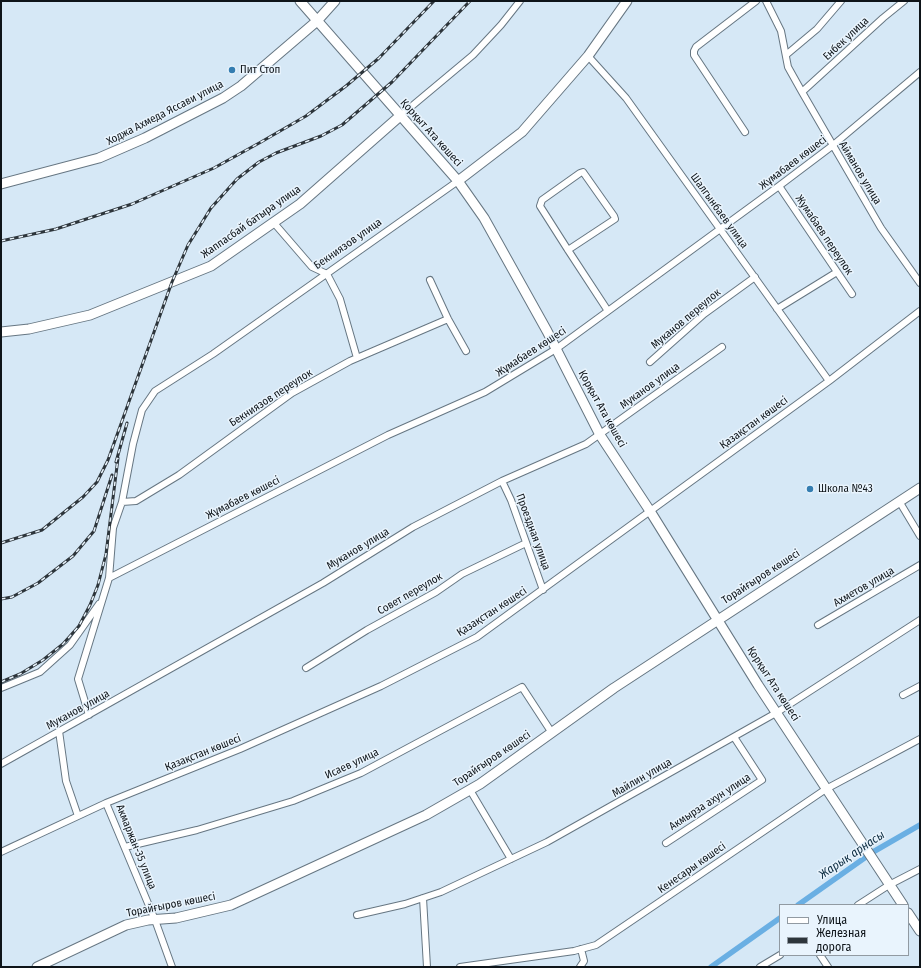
<!DOCTYPE html>
<html>
<head>
<meta charset="utf-8">
<style>
  body { margin:0 }
  #map { position:relative; width:921px; height:968px; overflow:hidden; background:#d6e8f6; font-family:"Fira Sans Condensed",sans-serif }
  canvas { display:block }
  .frame { position:absolute; inset:0; border:2px solid #0e1419; pointer-events:none }
  .legend { position:absolute; left:779px; top:904px; width:130px; height:52px; box-sizing:border-box; background:#e9f4fd; border:1px solid #919aa2; margin:0; padding:5px 7px; list-style:none; font-size:12px; color:#0e1419 }
  .legend li { display:flex; align-items:center; gap:8px; height:20px }
  .legend b { width:20px; border:1px solid #919aa2 }
</style>
</head>
<body>
<div id="map">
<canvas width="921" height="968"></canvas>
<div class="frame"></div>
<ul class="legend">
<li><b style="height:5px;background:#fff"></b>Улица</li>
<li><b style="height:5px;background:#2d353b"></b>Железная дорога</li>
</ul>
</div>
<script>
const c = document.querySelector('canvas').getContext('2d');
c.lineJoin = 'round';
function toPath(rows) {
  const path = new Path2D();
  for (const r of rows) {
    path.moveTo(r[0], r[1]);
    for (let i = 2; i < r.length; i += 2) path.lineTo(r[i], r[i + 1]);
  }
  return path;
}
function strokePath(path, color, width, dash) {
  c.strokeStyle = color;
  c.lineWidth = width;
  c.lineCap = dash ? 'butt' : 'round';
  c.setLineDash(dash || []);
  c.stroke(path);
}
function write(font, color, halo, rows, align = 'center') {
  c.font = font + ' "Fira Sans Condensed",sans-serif';
  c.lineWidth = 3;
  c.setLineDash([]);
  c.textBaseline = 'middle';
  c.strokeStyle = halo;
  c.fillStyle = color;
  for (const [text, x, y, turn = 0] of rows) {
    c.save();
    c.translate(x, y);
    c.rotate((+turn || 0) * Math.PI / 180);
    c.textAlign = isNaN(turn) ? turn : align;
    if (halo) c.strokeText(text, 0, 0);
    c.fillText(text, 0, 0);
    c.restore();
  }
}
const canal = toPath([
  [798,905,873,852,920,825],
  [711,967,780,918]
]);
const street = toPath([
  [766,1,781,31,788,67,802,92,881,228,920,283],
  [786,55,817,29,841,1],
  [588,56,626,98,829,381],
  [802,92,883,18,904,1],
  [400,116,473,55,501,25,520,1],
  [745,132,694,55,694,51,696,47,756,1],
  [779,186,852,294],
  [274,223,312,267,327,274,340,299,357,358],
  [568,250,615,219,614,216,583,172,580,173,542,200,540,206,568,250,608,311],
  [430,280,448,319,466,351],
  [777,309,837,272],
  [448,319,350,361,292,393,179,475,136,501,122,502,133,444,142,410,155,391,213,354,458,181],
  [650,362,704,314,755,277],
  [502,481,511,500,543,590],
  [899,501,920,536],
  [109,578,388,435,485,392,556,349,779,186,832,146,920,72],
  [818,625,920,565],
  [306,668,367,630,436,592,462,574,526,543],
  [1,688,40,672,70,645,99,604],
  [903,695,920,686],
  [89,715,78,679,109,578,113,528,122,502],
  [59,731,66,781,78,816],
  [1,764,323,583,413,527,502,481,586,444,722,347],
  [470,790,511,859],
  [106,803,155,920,172,967],
  [666,843,762,780,734,737],
  [125,847,197,830,293,801,361,773,522,687,552,733],
  [1,852,106,803,240,749,381,686,477,637,829,381,920,311],
  [423,898,427,967],
  [858,905,889,885,920,869],
  [357,915,405,904,441,892,547,842,776,713,920,620],
  [820,955,828,967],
  [460,967,574,951,596,945,826,789,920,739],
  [580,967,584,961,581,949],
  [760,967,780,955]
]);
const secondary = toPath([
  [300,1,458,181,484,218,547,331,600,435,650,511,758,685,903,905],
  [458,181,522,132,588,56,627,1],
  [1,184,99,158,145,138,223,98,241,86,317,21,335,1],
  [1,332,29,329,90,315,211,266,300,204,400,116],
  [908,913,920,931],
  [37,967,126,925,148,920,176,918,231,905,426,815,480,784,614,688,920,488]
]);
const rail = toPath([
  [1,241,56,229,132,204,214,168,261,142,306,116,346,86,379,58,434,1],
  [116,462,127,423],
  [1,543,42,530,83,497,97,482,108,460,172,282,188,245,211,208,237,179,259,162,276,153,321,136,342,125,392,82,470,1],
  [1,599,12,597,38,583,73,556,94,531,112,475],
  [1,682,20,674,43,660,63,644,79,626,90,605,98,585,106,554,118,458]
]);
const markers = [
  [232,70,4,"#347db1"],
  [810,489,4,"#347db1"]
];
const streetNames = [
  ["Енбек улица",846,39,-43],
  ["Ходжа Ахмеда Яссави улица",165,113,-27],
  ["Қорқыт Ата көшесі",431,133,48],
  ["Жұмабаев көшесі",793,163,-37],
  ["Айманов улица",860,173,59],
  ["Шалгынбаев улица",719,211,54],
  ["Жаппасбай батыра улица",251,222,-35],
  ["Жумабаев переулок",824,235,56],
  ["Бекниязов улица",348,244,-35],
  ["Муканов переулок",686,319,-40],
  ["Жұмабаев көшесі",531,352,-33],
  ["Муканов улица",650,386,-36],
  ["Бекниязов переулок",271,398,-33],
  ["Қорқыт Ата көшесі",602,409,61],
  ["Қазақстан көшесі",754,423,-36],
  ["Жұмабаев көшесі",243,498,-27],
  ["Проездная улица",533,532,70],
  ["Муканов улица",358,549,-31],
  ["Торайғыров көшесі",761,577,-33],
  ["Ахметов улица",864,587,-30],
  ["Совет переулок",410,594,-30],
  ["Қазақстан көшесі",492,612,-33],
  ["Қорқыт Ата көшесі",773,684,57],
  ["Муканов улица",78,710,-29],
  ["Қазақстан көшесі",203,753,-22],
  ["Торайғыров көшесі",492,759,-34],
  ["Исаев улица",352,764,-25],
  ["Майлин улица",642,778,-30],
  ["Акмырза ахун улица",710,802,-33],
  ["Акмаржан-35 улица",136,847,68],
  ["Кенесары көшесі",692,868,-35],
  ["Торайғыров көшесі",171,905,-11]
];
const poiNames = [
  ["Пит Стоп",240,70],
  ["Школа №43",818,489]
];
const waterNames = [
  ["Жарық арнасы",852,855,-34]
];
strokePath(canal, '#6aafe3', 5.5);
strokePath(street, '#667682', 8);
strokePath(secondary, '#667682', 11);
strokePath(street, '#fff', 6);
strokePath(secondary, '#fff', 9);
strokePath(rail, '#2d353b', 3);
strokePath(rail, '#e9f4fd', 1.5, [4.5]);
for (const [x, y, r, color] of markers) {
  const dot = new Path2D();
  dot.arc(x, y, r, 0, 2 * Math.PI);
  c.fillStyle = color;
  c.fill(dot);
  strokePath(dot, '#e9f4fd', 1.5);
}
write('11px', '#0e1419', '#e9f4fd', streetNames);
write('11px', '#0e1419', '#e9f4fd', poiNames, 'left');
write('italic 12px', '#0d2c41', '#e9f4fd', waterNames);
</script>
</body>
</html>
